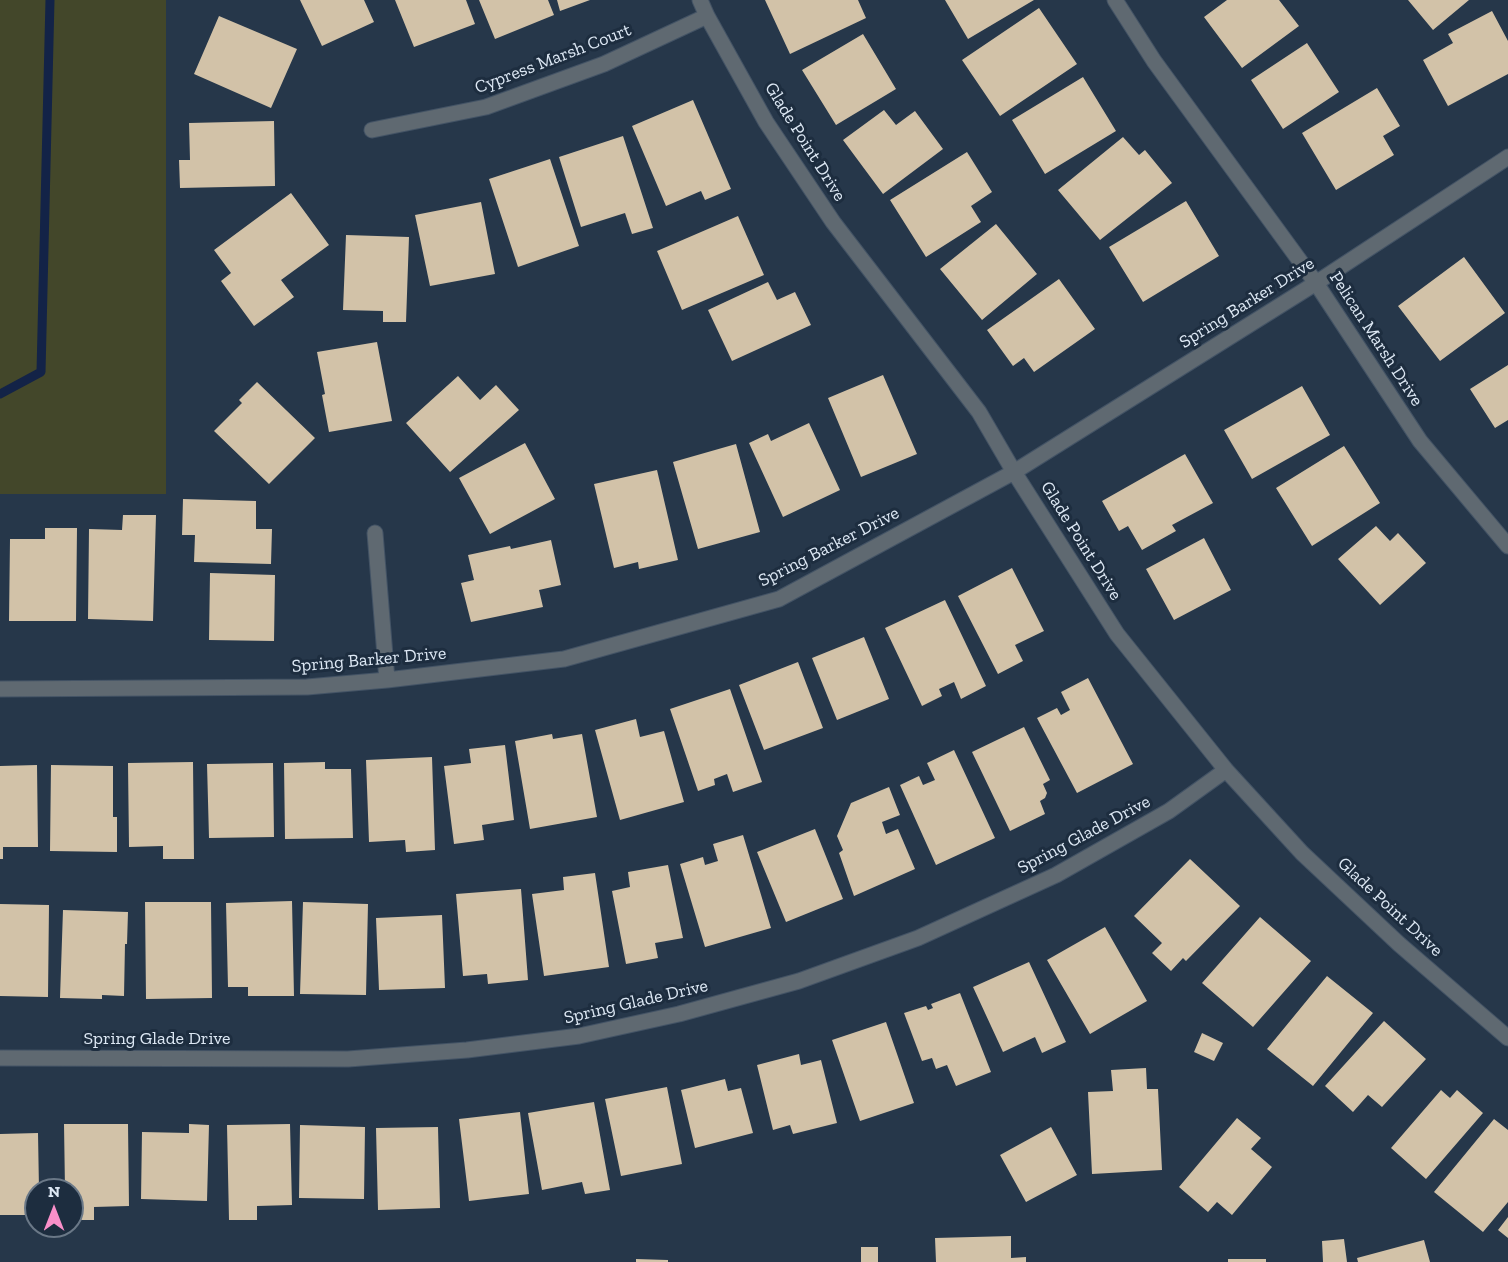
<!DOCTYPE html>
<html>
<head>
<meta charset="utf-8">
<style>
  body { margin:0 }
  #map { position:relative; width:1508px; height:1262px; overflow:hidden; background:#26374a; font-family:"Zilla Slab",serif }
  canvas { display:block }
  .north { position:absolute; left:24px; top:1178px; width:60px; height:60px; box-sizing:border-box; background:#1d2d3f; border:2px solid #6a7887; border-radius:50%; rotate:0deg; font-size:16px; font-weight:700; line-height:24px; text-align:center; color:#dde8f4 }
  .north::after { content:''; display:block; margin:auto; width:21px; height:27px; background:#f98fc9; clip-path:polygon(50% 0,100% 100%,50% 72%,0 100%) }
</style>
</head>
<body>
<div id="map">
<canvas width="1508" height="1262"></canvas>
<div class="north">N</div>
</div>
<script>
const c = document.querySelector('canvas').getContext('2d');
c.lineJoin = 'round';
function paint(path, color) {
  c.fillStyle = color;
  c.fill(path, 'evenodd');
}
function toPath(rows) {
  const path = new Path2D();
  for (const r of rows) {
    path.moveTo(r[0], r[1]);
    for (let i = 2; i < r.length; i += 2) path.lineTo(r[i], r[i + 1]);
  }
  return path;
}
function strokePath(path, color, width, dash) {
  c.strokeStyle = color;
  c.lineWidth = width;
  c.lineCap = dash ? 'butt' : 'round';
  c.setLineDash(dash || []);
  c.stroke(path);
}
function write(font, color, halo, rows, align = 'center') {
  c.font = font + ' "Zilla Slab",serif';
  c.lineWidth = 6;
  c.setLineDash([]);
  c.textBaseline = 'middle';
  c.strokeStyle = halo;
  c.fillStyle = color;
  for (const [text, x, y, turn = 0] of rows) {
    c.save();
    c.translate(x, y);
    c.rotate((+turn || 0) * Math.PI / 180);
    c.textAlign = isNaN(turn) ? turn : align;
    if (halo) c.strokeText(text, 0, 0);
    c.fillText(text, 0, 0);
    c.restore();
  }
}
const green = toPath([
  [0,0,166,0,166,494,0,494]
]);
const stream = toPath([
  [0,394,41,372,50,0]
]);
const building = toPath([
  [300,0,364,0,374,22,322,46],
  [395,0,466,0,475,24,414,47],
  [479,0,548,0,554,15,495,39],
  [557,0,590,0,560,11],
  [765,0,858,0,866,18,790,54],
  [945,0,1034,0,968,39],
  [1227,0,1279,0,1299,26,1242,68,1204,17],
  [1408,0,1469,0,1433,30],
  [1039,8,1077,64,1000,116,962,60],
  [1492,11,1508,41,1508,74,1448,106,1423,60,1453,43,1448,34],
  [219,16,297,49,271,108,194,74],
  [863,34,896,89,836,125,802,70],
  [1307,43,1339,92,1283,129,1251,80],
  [1083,77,1116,131,1045,174,1012,120],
  [1377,88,1400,126,1383,136,1394,155,1336,190,1302,133],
  [693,100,731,189,705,200,701,191,666,206,632,126],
  [884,110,896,125,915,111,943,149,883,194,843,140],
  [274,121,275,186,180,188,179,160,190,160,189,123],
  [623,136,653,228,632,234,625,213,581,227,559,157],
  [1123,137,1139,155,1145,150,1172,183,1100,240,1058,190],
  [967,152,992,192,971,206,981,222,926,257,890,200],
  [550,159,579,246,518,267,489,179],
  [291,193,329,245,281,280,294,297,254,326,221,281,231,273,214,250],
  [1186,201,1219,256,1143,302,1109,247],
  [481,202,495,274,430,286,415,215],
  [738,216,764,275,682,310,657,251],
  [996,224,1037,274,982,320,940,269],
  [346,235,409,237,406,322,383,322,383,311,343,310],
  [1464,257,1505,313,1440,361,1398,306],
  [1059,279,1095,329,1034,372,1024,358,1013,366,987,330],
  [768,282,777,300,795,292,811,325,732,361,708,310],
  [377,342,392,421,329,432,322,395,325,394,317,352],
  [1508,365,1508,420,1495,428,1470,389],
  [883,375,917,454,861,477,828,398],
  [458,376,480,400,496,385,519,410,450,472,406,423],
  [257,382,315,438,269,484,214,431,242,403,239,400],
  [1302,386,1330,435,1252,479,1224,430],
  [809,423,840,490,783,517,749,443,768,434,771,441],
  [525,443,555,499,490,534,459,478],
  [736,444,760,532,698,549,673,462],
  [1344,446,1380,503,1312,546,1276,488],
  [1185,454,1213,503,1172,525,1176,531,1142,550,1128,526,1119,531,1102,501],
  [657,470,678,560,639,569,638,562,614,568,594,484],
  [183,499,256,501,256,529,272,529,271,564,194,562,195,535,182,535],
  [123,515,156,515,153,621,88,619,89,529,122,530],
  [1376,526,1390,541,1398,533,1426,563,1380,605,1338,559],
  [45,528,77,528,76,621,9,621,10,539,45,539],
  [1204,538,1231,590,1174,620,1146,569],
  [551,540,561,585,539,590,543,607,471,622,461,583,474,580,468,555,510,546,511,549],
  [1012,568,1044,631,1015,645,1023,661,998,674,958,596],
  [210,573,275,575,274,641,209,640],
  [945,600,986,686,961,699,954,682,939,689,942,696,922,706,885,628],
  [864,637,889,699,837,720,812,658],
  [798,662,823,728,764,750,739,685],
  [1088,678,1133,764,1077,793,1037,718,1057,708,1061,715,1070,710,1061,692],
  [730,689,762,782,733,792,727,774,714,779,715,785,698,791,670,709],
  [636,719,640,737,664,731,684,802,620,820,595,730],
  [1024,727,1050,780,1043,784,1047,793,1045,798,1040,801,1045,814,1010,831,972,752],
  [552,734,553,739,582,734,597,817,530,829,515,741],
  [505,745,514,820,482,825,484,840,454,844,444,766,471,763,469,749],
  [954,750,995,838,936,865,900,785,919,776,923,785,935,780,927,763],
  [432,757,435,850,406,852,405,840,369,842,366,760],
  [193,762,194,859,163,859,163,846,129,847,128,763],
  [325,762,325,769,351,769,353,838,285,839,284,763],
  [273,763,274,837,209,838,207,764],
  [37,765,38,847,3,847,3,859,0,859,0,766],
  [51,765,113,766,113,817,117,817,117,852,50,851],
  [889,787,900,815,882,822,886,834,898,829,915,869,854,896,839,853,843,850,837,836,851,803],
  [815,829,843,899,786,922,757,852],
  [743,835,771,928,705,947,680,864,703,857,705,865,718,861,713,844],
  [1190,859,1240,906,1186,961,1183,958,1171,971,1152,953,1162,943,1134,916],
  [668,865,683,938,655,943,658,958,626,964,612,891,630,887,628,872],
  [595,873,609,967,544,976,532,894,564,890,563,877],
  [521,889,528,980,488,984,487,974,463,976,456,894],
  [292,901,294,996,248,996,248,987,228,987,226,903],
  [145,902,211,902,212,998,146,999],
  [303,902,368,904,366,995,300,994],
  [0,904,49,905,48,997,0,996],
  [63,910,128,912,127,944,125,944,124,996,102,995,102,999,60,998],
  [442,915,445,988,379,990,376,918],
  [1260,917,1311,961,1253,1027,1202,983],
  [1105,927,1147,1001,1090,1034,1047,960],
  [1029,962,1066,1042,1042,1053,1035,1037,1003,1052,973,987],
  [1327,976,1373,1013,1313,1086,1267,1049],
  [960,993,991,1072,956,1086,947,1065,936,1069,932,1058,922,1061,904,1013,926,1006,928,1010,933,1008,931,1004],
  [1384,1021,1426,1059,1382,1107,1368,1095,1353,1112,1325,1086],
  [886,1022,914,1103,860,1121,832,1040],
  [1202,1033,1223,1043,1214,1061,1194,1052],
  [799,1054,801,1065,821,1060,837,1123,793,1134,790,1125,773,1130,757,1065],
  [1146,1068,1147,1089,1158,1089,1162,1170,1092,1174,1088,1092,1113,1091,1111,1070],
  [725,1079,728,1091,741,1088,753,1133,695,1148,681,1090],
  [667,1087,682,1164,621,1176,605,1099],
  [1441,1090,1450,1098,1457,1090,1483,1113,1426,1179,1391,1148],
  [594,1102,610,1190,585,1194,582,1182,542,1190,528,1113],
  [520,1112,529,1194,469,1201,459,1119],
  [1237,1118,1261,1138,1251,1149,1272,1167,1232,1215,1217,1202,1208,1212,1179,1187],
  [1494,1119,1508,1130,1508,1202,1483,1232,1434,1192],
  [64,1124,128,1124,129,1206,94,1207,94,1220,72,1220,72,1190,65,1190],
  [189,1124,209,1125,207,1201,141,1199,142,1132,189,1133],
  [290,1124,292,1205,257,1206,257,1220,229,1220,227,1125],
  [300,1125,365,1127,364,1199,299,1198],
  [438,1127,440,1208,378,1210,376,1128],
  [1051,1127,1077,1175,1026,1202,1000,1155],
  [38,1133,39,1190,36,1190,36,1215,0,1215,0,1134],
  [1508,1217,1508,1238,1498,1230],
  [1011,1236,1011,1258,1026,1257,1026,1262,936,1262,935,1238],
  [1344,1239,1347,1262,1323,1262,1322,1241],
  [1424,1240,1430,1262,1358,1262,1357,1258],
  [861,1247,878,1247,878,1262,861,1262],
  [636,1259,668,1260,668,1262,636,1262],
  [1228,1259,1266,1259,1266,1262,1228,1262]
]);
const street = toPath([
  [700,0,707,16,766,122,833,222,979,412,1014,472,1117,634,1226,770,1302,853,1399,944,1508,1038],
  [1115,0,1154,61,1316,283,1420,441,1508,546],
  [372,130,486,107,604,64,707,16],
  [375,533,387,680],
  [0,689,307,687,387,680,564,659,779,599,1014,472,1316,283,1508,157],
  [0,1058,348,1059,467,1050,579,1036,679,1014,799,981,918,938,1056,875,1169,811,1226,770]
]);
const streetNames = [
  ["Cypress Marsh Court",553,59,-21],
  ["Glade Point Drive",805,142,58],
  ["Spring Barker Drive",1247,303,-32],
  ["Pelican Marsh Drive",1376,339,57],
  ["Glade Point Drive",1081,541,58],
  ["Spring Barker Drive",829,547,-27],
  ["Spring Barker Drive",369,660,-5],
  ["Spring Glade Drive",1084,835,-28],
  ["Glade Point Drive",1390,907,43],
  ["Spring Glade Drive",636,1002,-13],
  ["Spring Glade Drive",157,1039]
];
paint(green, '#43472a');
strokePath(stream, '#132347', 9);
paint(building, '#d2c2a8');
strokePath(street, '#435365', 17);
strokePath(street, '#5f6971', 15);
write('18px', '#dde8f4', '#1d2d3f', streetNames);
</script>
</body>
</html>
